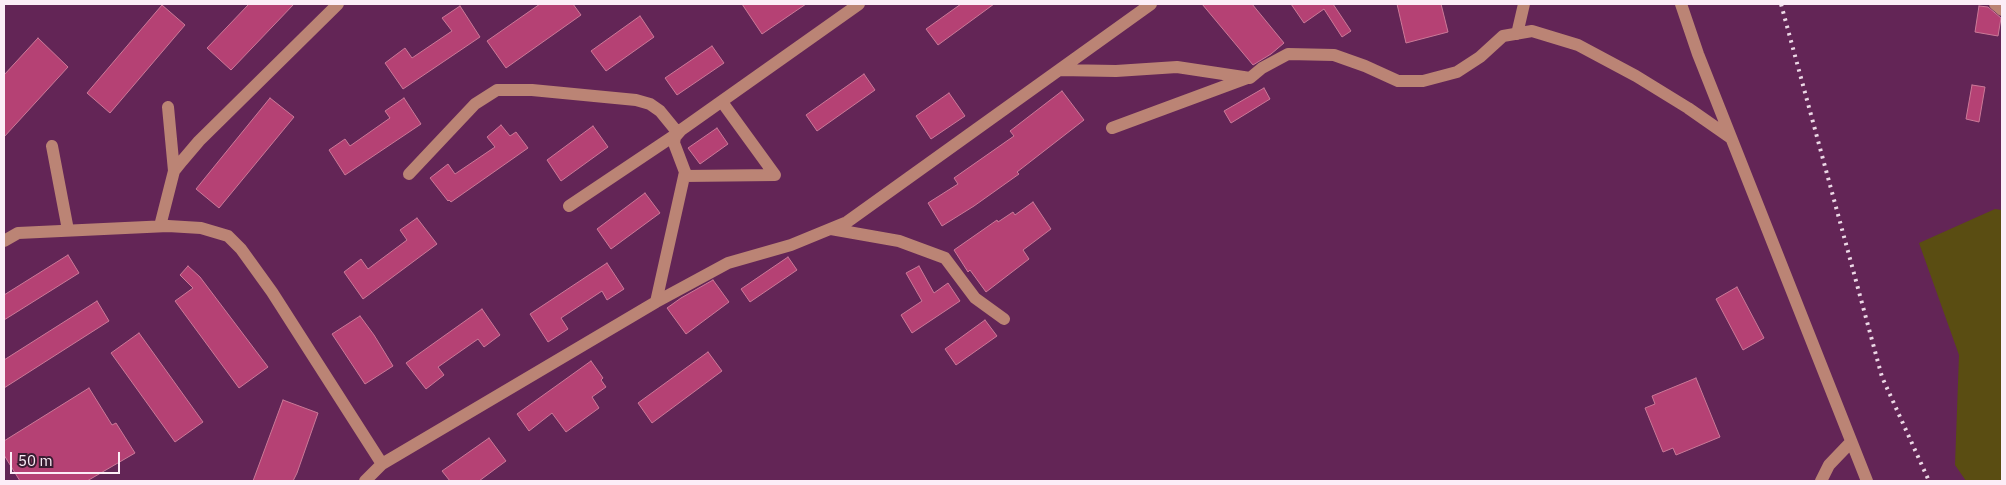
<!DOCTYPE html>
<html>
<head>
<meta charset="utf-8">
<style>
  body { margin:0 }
  #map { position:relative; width:2006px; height:485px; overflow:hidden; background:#632556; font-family:"IBM Plex Sans",sans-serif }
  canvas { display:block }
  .frame { position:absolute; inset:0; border:5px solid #fcedf7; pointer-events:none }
  .scale { position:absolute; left:10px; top:452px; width:110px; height:22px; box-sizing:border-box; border:2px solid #fcedf7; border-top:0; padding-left:6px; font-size:15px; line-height:18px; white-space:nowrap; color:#fcedf7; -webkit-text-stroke:4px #381c31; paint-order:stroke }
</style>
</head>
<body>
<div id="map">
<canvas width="2006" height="485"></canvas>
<div class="frame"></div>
<div class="scale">50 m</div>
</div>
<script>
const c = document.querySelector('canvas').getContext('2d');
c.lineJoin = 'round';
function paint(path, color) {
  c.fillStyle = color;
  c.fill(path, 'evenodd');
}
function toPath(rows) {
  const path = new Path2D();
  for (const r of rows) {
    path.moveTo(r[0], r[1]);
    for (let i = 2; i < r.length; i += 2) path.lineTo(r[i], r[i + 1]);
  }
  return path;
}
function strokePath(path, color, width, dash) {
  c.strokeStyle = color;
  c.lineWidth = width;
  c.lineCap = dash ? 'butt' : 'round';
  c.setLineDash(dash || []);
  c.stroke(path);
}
const green = toPath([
  [1995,209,2002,210,2002,481,1966,481,1955,465,1959,355,1919,243]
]);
const building = toPath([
  [249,4,294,4,231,70,207,48,249,4],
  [540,4,573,4,581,15,506,68,487,41,540,4],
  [742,4,806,4,762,34,742,4],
  [961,4,994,4,938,45,926,29,961,4],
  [1202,4,1252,4,1284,43,1271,54,1253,65,1202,4],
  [1291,4,1333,4,1351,31,1342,37,1324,9,1304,23,1291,4],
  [1397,4,1441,4,1448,32,1406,43,1397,4],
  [162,5,185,25,110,113,87,93,162,5],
  [460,6,480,37,403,89,385,63,405,48,412,58,452,31,442,18,460,6],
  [1979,6,1988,7,2001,18,1998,36,1975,32,1979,6],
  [640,16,654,37,606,71,591,51,640,16],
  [38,38,68,67,4,137,4,75,38,38],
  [712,46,724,63,677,95,665,78,712,46],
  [864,74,875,90,817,131,806,115,864,74],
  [1972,85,1985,87,1979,122,1966,119,1972,85],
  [1264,88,1270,99,1231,123,1224,111,1264,88],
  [1062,91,1084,120,1017,172,1019,174,974,206,942,226,928,203,958,184,954,178,1014,136,1010,131,1062,91],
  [949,93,965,116,931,139,916,116,949,93],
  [270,98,294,117,219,208,196,189,270,98],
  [404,98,421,124,345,175,329,150,345,139,350,146,390,118,385,111,404,98],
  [501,125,510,136,516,132,528,148,451,202,449,200,448,201,430,178,448,164,455,174,495,147,487,137,501,125],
  [593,126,608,147,561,181,547,160,593,126],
  [717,128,728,144,700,164,688,148,717,128],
  [645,193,660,213,611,249,597,229,645,193],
  [1033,202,1051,229,1023,250,1029,259,986,292,970,270,968,272,954,250,997,220,998,222,1013,212,1015,215,1033,202],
  [417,218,437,244,363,299,344,272,361,259,368,269,407,240,400,230,417,218],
  [68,255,79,273,4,320,4,295,68,255],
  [788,257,797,270,750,302,741,289,788,257],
  [607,263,624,289,607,300,602,291,561,318,568,329,548,342,530,314,607,263],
  [188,266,200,277,268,367,239,388,175,301,193,288,180,275,188,266],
  [919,266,934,293,948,283,960,301,912,333,901,315,922,301,906,273,919,266],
  [713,280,729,302,686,334,667,308,681,298,713,280],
  [1737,287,1764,338,1743,350,1716,299,1737,287],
  [97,301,109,321,4,388,4,360,97,301],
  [482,309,500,335,484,347,478,339,438,367,444,375,426,389,406,363,482,309],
  [360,316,374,335,393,366,365,384,332,334,360,316],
  [985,320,997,336,956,365,945,349,985,320],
  [139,333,203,422,175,442,111,353,139,333],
  [708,352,722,371,652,423,638,403,708,352],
  [591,361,603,378,601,380,606,387,592,397,599,408,566,432,552,413,529,431,517,414,591,361],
  [1696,378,1720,437,1676,455,1673,448,1663,452,1645,408,1655,404,1652,396,1696,378],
  [89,388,112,425,116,423,135,453,87,481,20,481,4,455,4,441,89,388],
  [283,400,318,413,297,473,293,481,253,481,283,400],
  [489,438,506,461,479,481,450,481,442,471,489,438]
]);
const minor = toPath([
  [1681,4,1698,54,1867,481],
  [1995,4,2002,10],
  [1517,34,1524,4],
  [1059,70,1116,71,1177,67,1250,78,1262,68,1288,54,1334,55,1365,66,1398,81,1423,81,1457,72,1480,57,1503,36,1532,31,1578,45,1636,76,1688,108,1731,138],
  [168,107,174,171],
  [1112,128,1247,78],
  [52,146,68,230],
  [409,174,475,104,497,90,532,90,636,100,650,104,660,111,678,133,569,206],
  [684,176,775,175,722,102],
  [160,226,174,171,182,161,199,141,338,4],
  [831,229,899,241,945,258,975,298,1004,319],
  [4,241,18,233,168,226,201,228,228,236,241,249,272,292,382,464],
  [656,302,728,263,791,245,847,222,1151,4],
  [365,481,382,464,656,302,685,172,674,143,675,137,681,130,859,4],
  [1821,481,1829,465,1851,442]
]);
const rail = toPath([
  [1781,4,1882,377,1929,481]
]);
paint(green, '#5a4d12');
paint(building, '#b54174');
strokePath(building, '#cb7998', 1);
strokePath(minor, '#bb8475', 12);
strokePath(rail, '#ecd8e6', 4, [2.5, 5]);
</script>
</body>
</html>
